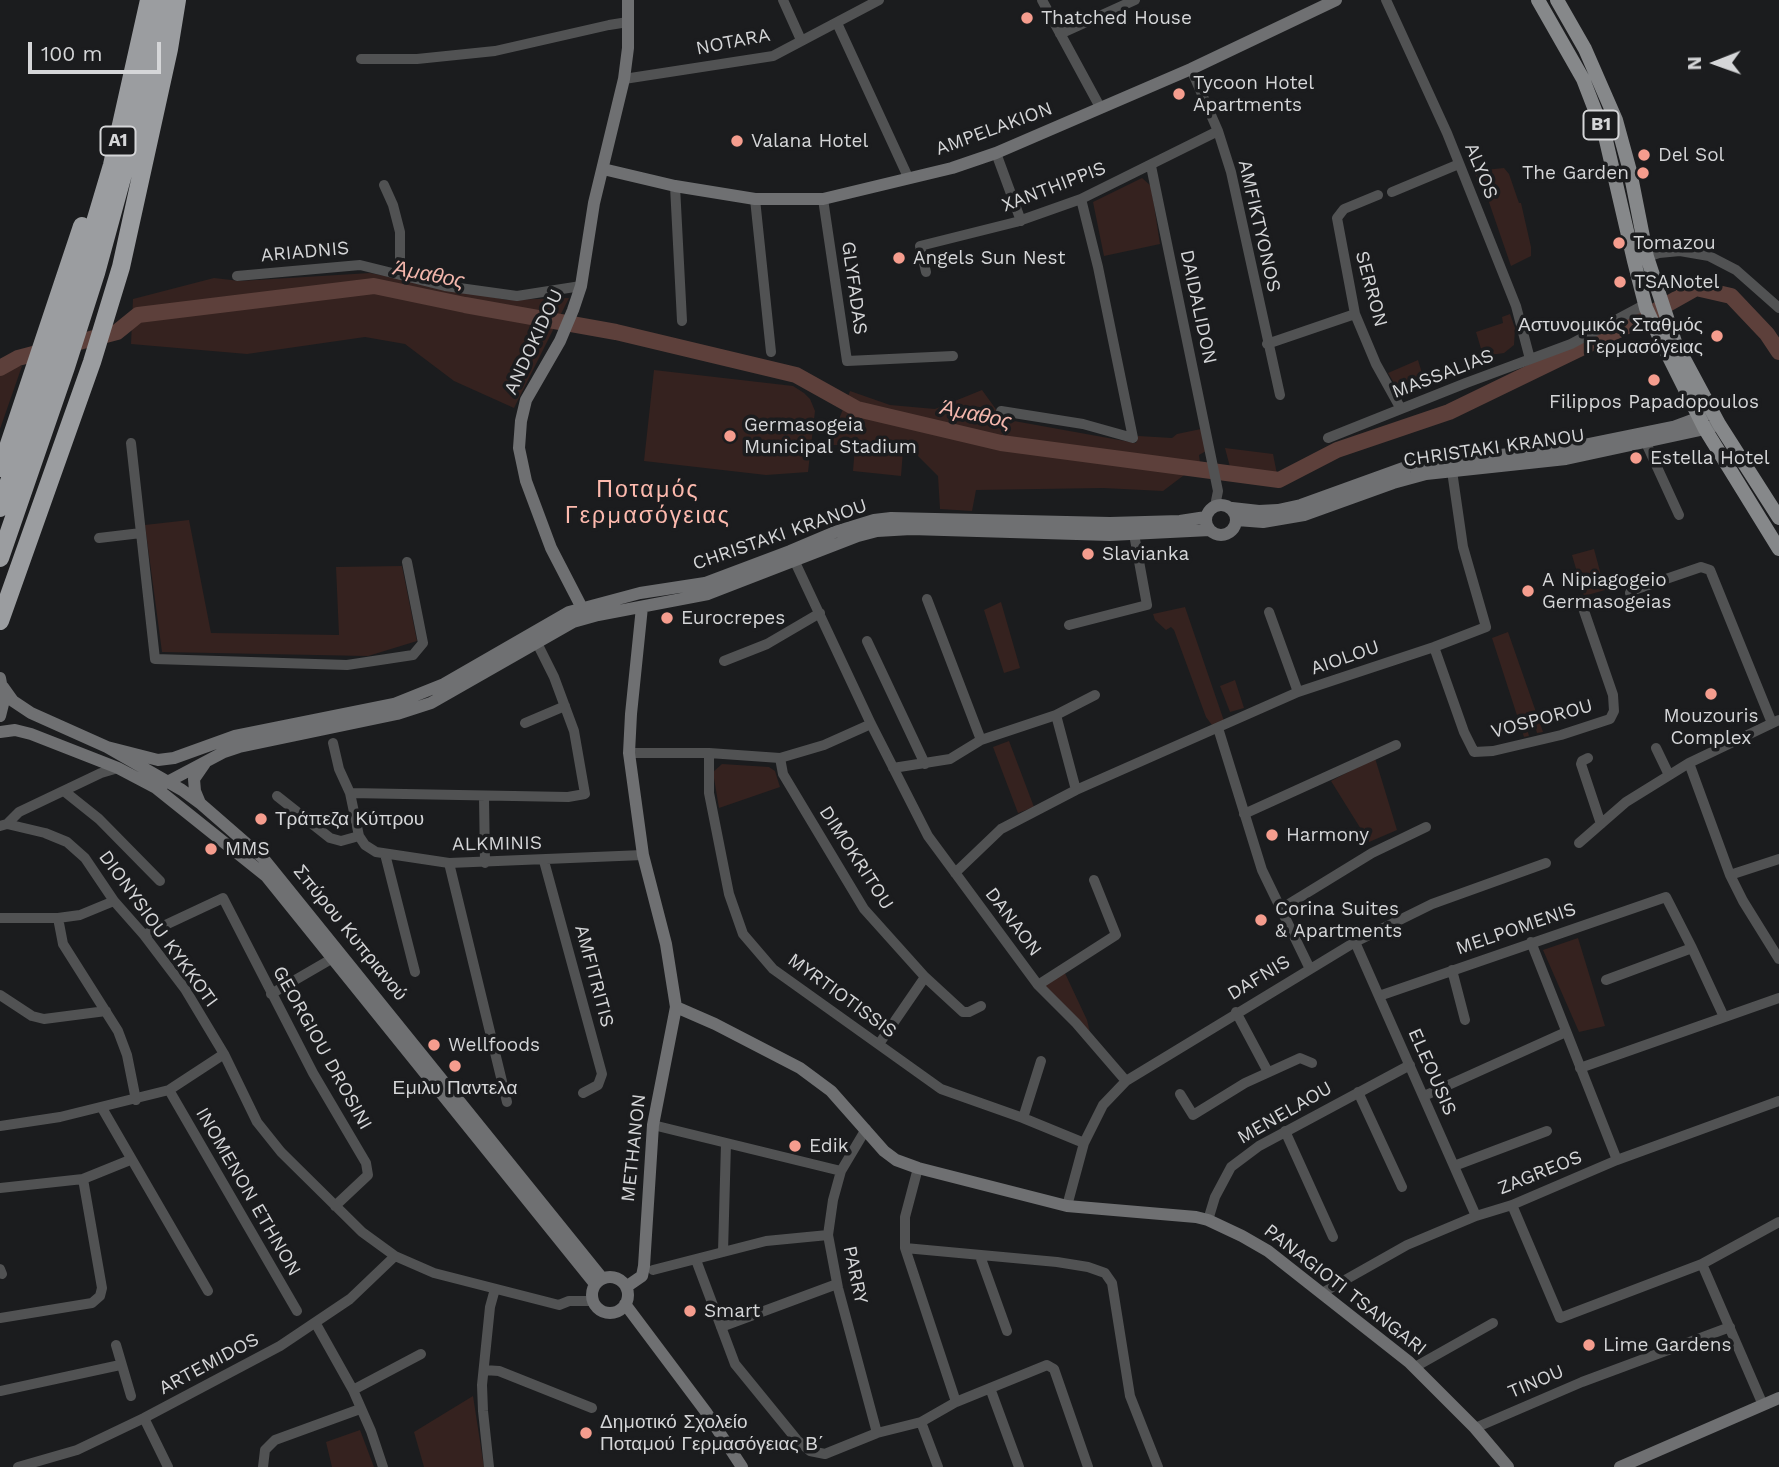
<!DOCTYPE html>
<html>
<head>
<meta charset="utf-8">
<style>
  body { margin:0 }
  #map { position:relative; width:1779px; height:1467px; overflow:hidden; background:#1b1c1e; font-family:"Work Sans",sans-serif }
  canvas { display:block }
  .north { position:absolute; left:1681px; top:28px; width:70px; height:70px; -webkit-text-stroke:5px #1b1c1e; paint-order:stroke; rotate:269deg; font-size:19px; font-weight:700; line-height:28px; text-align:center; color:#d5d6d8 }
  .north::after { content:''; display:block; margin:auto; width:24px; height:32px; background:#d5d6d8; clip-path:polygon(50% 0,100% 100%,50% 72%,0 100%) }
  .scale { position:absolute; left:28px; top:42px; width:133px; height:32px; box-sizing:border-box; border:4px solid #d5d6d8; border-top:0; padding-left:9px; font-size:21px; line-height:24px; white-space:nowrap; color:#d5d6d8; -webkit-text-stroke:5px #1b1c1e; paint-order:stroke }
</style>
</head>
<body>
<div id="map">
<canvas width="1779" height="1467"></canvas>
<div class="north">N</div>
<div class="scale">100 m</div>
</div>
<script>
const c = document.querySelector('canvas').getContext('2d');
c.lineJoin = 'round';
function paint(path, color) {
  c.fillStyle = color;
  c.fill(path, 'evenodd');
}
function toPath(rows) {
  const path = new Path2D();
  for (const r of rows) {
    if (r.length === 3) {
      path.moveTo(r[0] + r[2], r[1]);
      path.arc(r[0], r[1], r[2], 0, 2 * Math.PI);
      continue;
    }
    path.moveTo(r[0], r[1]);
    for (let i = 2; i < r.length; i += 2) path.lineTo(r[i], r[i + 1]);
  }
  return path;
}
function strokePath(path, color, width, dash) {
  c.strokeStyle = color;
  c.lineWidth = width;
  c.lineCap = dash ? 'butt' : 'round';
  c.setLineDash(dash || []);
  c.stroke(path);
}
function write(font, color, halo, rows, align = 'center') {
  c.font = font + ' "Work Sans",sans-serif';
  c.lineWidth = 7;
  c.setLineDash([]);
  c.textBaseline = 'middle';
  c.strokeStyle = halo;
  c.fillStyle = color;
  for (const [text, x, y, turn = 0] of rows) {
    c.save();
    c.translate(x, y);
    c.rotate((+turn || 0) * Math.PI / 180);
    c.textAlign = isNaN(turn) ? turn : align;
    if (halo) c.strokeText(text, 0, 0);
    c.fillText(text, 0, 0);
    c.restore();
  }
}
const green = toPath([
  [1504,168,1509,174,1519,203,1521,203,1531,247,1531,256,1511,266,1482,182,1476,177,1475,171],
  [1142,178,1151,186,1160,244,1104,256,1093,202],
  [370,273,507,300,569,298,514,408,454,381,405,344,365,337,247,354,131,344,133,299,214,278,240,281],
  [1510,314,1515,328,1514,345,1504,353,1490,355,1485,362,1476,332,1503,323,1502,317],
  [1418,360,1425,383,1409,389,1400,388,1394,383,1388,373],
  [22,366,0,429,0,367],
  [654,370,793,386,804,393,810,399,815,411,808,472,766,475,644,461],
  [982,390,1003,419,1136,443,1138,436,1172,438,1177,434,1201,429,1206,451,1199,455,1200,463,1163,491,1103,488,976,490,972,511,940,509,938,476,907,445,829,445,850,391,890,405,935,409],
  [855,446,903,451,901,476,853,471],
  [1225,448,1273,454,1277,474,1230,467],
  [189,520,211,633,339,635,336,567,402,566,417,641,368,656,162,652,145,525],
  [1594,549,1605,590,1584,596,1572,555],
  [1001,602,1020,668,1004,673,984,610],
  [1185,607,1224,721,1212,725,1206,717,1174,630,1171,627,1166,630,1155,620,1153,614],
  [1508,632,1543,732,1537,733,1534,722,1526,724,1529,736,1524,737,1492,638],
  [1235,680,1244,708,1230,712,1220,686],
  [1009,741,1034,807,1018,813,993,747],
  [1375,758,1397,830,1369,842,1331,781],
  [722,764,769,767,775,771,780,787,719,808,713,772],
  [1578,938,1605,1026,1579,1032,1543,950],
  [1063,969,1087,1020,1092,1041,1038,985],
  [473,1396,484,1467,424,1467,414,1432],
  [360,1430,374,1467,332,1467,326,1442]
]);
const river = toPath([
  [0,368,18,358,117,332,138,315,374,286,465,305,616,332,796,375,857,409,1001,443,1279,480,1337,450,1449,412,1641,319,1696,288,1731,296,1767,334,1779,352]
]);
const street = toPath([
  [783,0,801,40],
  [1042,0,1100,107],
  [1386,0,1447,133,1516,306,1530,359],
  [837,23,908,177],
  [1060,34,1135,0],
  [361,59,417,59,495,51,609,25,628,22],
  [1191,69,1218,131,1231,172,1280,395],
  [624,79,773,56,879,0],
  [996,153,1021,221],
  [1151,166,1218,491,1215,506],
  [384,185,393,205,400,232,400,275],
  [675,186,682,321],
  [1392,192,1459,164],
  [1378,195,1344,209,1337,218,1355,314,1376,364,1401,409],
  [755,199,771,352],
  [823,199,847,361,953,356],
  [1644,258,1659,253,1680,251,1709,256,1736,270,1779,308],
  [926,272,920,246,1016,222,1081,199,1218,131],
  [237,276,360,265,445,286,517,296,581,286],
  [1267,344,1355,314],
  [1001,411,1083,424,1133,438,1098,267,1081,199],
  [1328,438,1466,383,1571,344,1646,304],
  [131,443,155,659,347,665,413,655,423,643,407,562],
  [1646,443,1679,515],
  [99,538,141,533],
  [795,562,871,724,928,836,1038,985,1076,1023,1126,1081],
  [1630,593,1631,591,1701,567,1710,570,1772,723],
  [927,599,981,740],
  [1269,612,1298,692],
  [1069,625,1147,605,1134,534],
  [867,641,925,764],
  [1434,647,1464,732,1474,752,1493,751,1561,735,1610,719,1614,711,1613,695,1582,605],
  [724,661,767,644,820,613],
  [1056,715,1076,790],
  [525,723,565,706],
  [1218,728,1262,870,1310,969],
  [333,743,339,769,350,793,359,836,365,845,376,852,449,863,643,855],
  [1656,748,1669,775],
  [629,753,709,753,780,758,824,745,871,724],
  [709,753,709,793,729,894,743,934,773,969,941,1089,1023,1118,1084,1143],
  [780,758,783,774,864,909,925,977,963,1012,969,1012,981,1006],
  [1588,758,1582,761,1581,764,1601,824],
  [1689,763,1730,875,1743,901,1779,959],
  [893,768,950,759,981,740,1056,715,1095,695],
  [64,791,99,819,160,881],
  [350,793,568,797,585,794,574,731,554,677,537,643],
  [277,796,330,838,341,841,359,836],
  [484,797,485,863],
  [1244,814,1396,745],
  [7,824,19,812,101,773,118,768],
  [0,826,7,824,45,833,67,842,85,858,114,901,144,935,185,989,224,1054,257,1122,281,1152,362,1232,395,1256,434,1273,559,1305,569,1301,593,1301],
  [1579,843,1626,802,1689,763,1779,720],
  [385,854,415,972],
  [544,861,602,1074,598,1085,583,1093],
  [449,863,507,1102],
  [955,873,1001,829,1076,790,1298,692,1434,647,1486,627,1463,547,1452,471,1449,467],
  [1730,875,1779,859],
  [1279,910,1372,853,1426,827],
  [0,918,58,918,80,915,114,901],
  [58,918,63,944,118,1031,127,1055,136,1100],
  [144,935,223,898,313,1073,366,1163,368,1175,335,1206],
  [1355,942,1476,1216],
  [1531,942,1617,1160],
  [1452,970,1465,1020],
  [1606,980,1692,948],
  [1038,985,1116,935,1094,880],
  [271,994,333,958],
  [0,995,32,1016,44,1019,106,1011],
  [1379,996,1666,897,1692,948,1724,1017],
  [1236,1012,1268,1072],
  [879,1044,925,977],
  [1580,1068,1779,998],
  [169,1090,297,1311],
  [1358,1092,1402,1187],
  [1180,1094,1193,1115,1245,1083,1300,1058,1312,1063],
  [1424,1096,1566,1032],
  [102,1108,208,1291],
  [1023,1118,1041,1061],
  [653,1125,841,1171],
  [0,1126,60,1117,169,1090,224,1054],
  [866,1129,841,1171,833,1200,828,1235,838,1288,877,1433],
  [1285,1131,1333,1237],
  [1454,1166,1547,1131],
  [918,1168,905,1217,905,1248,956,1402],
  [0,1188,83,1179,130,1160],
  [1512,1205,1560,1318,1702,1264,1779,1222],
  [1067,1206,1084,1143,1103,1105,1126,1081,1355,942,1432,904,1546,863],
  [1208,1220,1215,1197,1231,1167,1259,1146,1410,1065],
  [905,1248,1057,1262,1088,1267,1105,1273,1112,1283,1130,1396,1158,1467],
  [723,1252,726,1143],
  [980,1256,1007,1331],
  [696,1260,735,1364,797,1440,810,1451,825,1454,877,1433,921,1422,956,1402,1047,1365,1054,1369,1088,1467],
  [1702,1264,1763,1405],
  [0,1269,2,1274],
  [653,1270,766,1241,828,1235],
  [1322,1293,1407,1245,1476,1216,1512,1205,1617,1160,1779,1101],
  [0,1318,92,1303,100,1296,102,1288,83,1179],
  [316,1324,353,1390,371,1431,383,1467],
  [721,1327,837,1284],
  [116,1345,131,1396],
  [1415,1367,1493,1323],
  [484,1370,499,1371,592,1408],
  [990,1388,1019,1467],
  [353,1390,421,1354],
  [0,1391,120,1365],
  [144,1418,168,1467],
  [921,1422,938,1467],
  [1475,1428,1582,1382,1730,1327],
  [18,1467,77,1450,144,1418,280,1346,350,1299,395,1256],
  [263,1467,265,1450,275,1440,360,1409],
  [489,1467,483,1411,482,1385,490,1307,495,1289]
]);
const secondary = toPath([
  [603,169,675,186,755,199,823,199,952,168,996,153,1191,69,1336,0],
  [1221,520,15],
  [1232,508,1259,511,1278,510,1301,505,1409,466,1445,460,1565,449,1673,427,1708,414],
  [1237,520,1263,522,1304,515,1393,483,1426,474,1566,459,1705,429,1719,424],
  [582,608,551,548,526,481,519,448,521,421,526,400,560,341,573,310,581,286,594,203,624,79,628,48,628,0],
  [0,678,4,700,0,716],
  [3,687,13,701,31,713,107,747,182,790,201,804,263,858,602,1278],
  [0,732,15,730,31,734,118,768,156,788,266,876,595,1284],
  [107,747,158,760,174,758,235,736,394,704,444,684,569,612,640,593,705,583,790,551,835,532,874,520,891,518,1110,523,1180,521,1206,517],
  [156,788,224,752,239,747,397,714,431,703,573,622,598,615,708,594,858,536,877,531,911,529,1110,535,1210,530],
  [200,803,195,791,194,779,205,763],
  [676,1007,715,1024,800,1068,831,1091,884,1151,896,1160,918,1168,1067,1206,1196,1217,1208,1220,1242,1236,1268,1251,1409,1362,1475,1428,1508,1467],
  [610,1295,18],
  [626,1287,642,1276,644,1266,653,1125,676,1007,666,944,643,855,629,753,631,714,642,607],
  [625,1304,706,1412,742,1467],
  [1620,1467,1779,1398]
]);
const primary = toPath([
  [1538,0,1583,79,1605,136,1634,261,1646,308,1662,343,1705,429,1779,549],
  [1557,0,1585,49,1616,120,1630,171,1647,257,1675,342,1719,424,1779,518]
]);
const highway = toPath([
  [1,468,82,226],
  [0,508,78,279,112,165,149,0],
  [0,558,66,367,96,273,125,167,163,0],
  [0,621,92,362,121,267,169,49,177,0]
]);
const markers = [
  [1027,18,7,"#f59d8e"],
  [1179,94,7,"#f59d8e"],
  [737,141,7,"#f59d8e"],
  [1644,155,7,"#f59d8e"],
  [1643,173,7,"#f59d8e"],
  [1619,243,7,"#f59d8e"],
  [899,258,7,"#f59d8e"],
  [1620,282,7,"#f59d8e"],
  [1717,336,7,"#f59d8e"],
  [1654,380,7,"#f59d8e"],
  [730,436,7,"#f59d8e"],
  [1636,458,7,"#f59d8e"],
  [1088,554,7,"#f59d8e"],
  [1528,591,7,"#f59d8e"],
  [667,618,7,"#f59d8e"],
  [1711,694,7,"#f59d8e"],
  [261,819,7,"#f59d8e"],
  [1272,835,7,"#f59d8e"],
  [211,849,7,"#f59d8e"],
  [1261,920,7,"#f59d8e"],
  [434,1045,7,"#f59d8e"],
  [455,1066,7,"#f59d8e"],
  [795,1146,7,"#f59d8e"],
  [690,1311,7,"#f59d8e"],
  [1589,1345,7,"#f59d8e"],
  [586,1433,7,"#f59d8e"]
];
const shields = [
  [1601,125,35],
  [118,141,35]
];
const shieldNames = [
  ["B1",1601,125],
  ["A1",118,141]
];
const poiNames = [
  ["Thatched House",1041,18],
  ["Tycoon Hotel",1193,83],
  ["Apartments",1193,105],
  ["Valana Hotel",751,141],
  ["Del Sol",1658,155],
  ["The Garden",1629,173,"right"],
  ["Tomazou",1633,243],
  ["Angels Sun Nest",913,258],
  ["TSANotel",1634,282],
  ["Αστυνομικός Σταθμός",1703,325,"right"],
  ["Γερμασόγειας",1703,347,"right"],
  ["Filippos Papadopoulos",1654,402,"center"],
  ["Germasogeia",744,425],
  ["Municipal Stadium",744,447],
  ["Estella Hotel",1650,458],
  ["Slavianka",1102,554],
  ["A Nipiagogeio",1542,580],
  ["Germasogeias",1542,602],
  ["Eurocrepes",681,618],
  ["Mouzouris",1711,716,"center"],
  ["Complex",1711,738,"center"],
  ["Τράπεζα Κύπρου",275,819],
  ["Harmony",1286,835],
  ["MMS",225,849],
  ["Corina Suites",1275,909],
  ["& Apartments",1275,931],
  ["Wellfoods",448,1045],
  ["Εμιλυ Παντελα",455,1088,"center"],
  ["Edik",809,1146],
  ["Smart",704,1311],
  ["Lime Gardens",1603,1345],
  ["Δημοτικό Σχολείο",600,1422],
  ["Ποταμού Γερμασόγειας Β΄",600,1444]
];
const streetNames = [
  ["NOTARA",733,42,-11],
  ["AMPELAKION",994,129,-20],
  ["ALYOS",1481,171,68],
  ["XANTHIPPIS",1054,187,-21],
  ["AMFIKTYONOS",1259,226,77],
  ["ARIADNIS",305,252,-5],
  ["GLYFADAS",854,288,82],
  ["SERRON",1371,289,75],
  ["DAIDALIDON",1198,307,78],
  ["ANDOKIDOU",534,342,-65],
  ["MASSALIAS",1443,374,-21],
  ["CHRISTAKI KRANOU",1494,448,-8],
  ["CHRISTAKI KRANOU",780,535,-19],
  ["AIOLOU",1345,658,-19],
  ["VOSPOROU",1542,719,-15],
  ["ALKMINIS",497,844,-1],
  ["DIMOKRITOU",856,858,57],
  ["DANAON",1013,922,53],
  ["DIONYSIOU KYKKOTI",158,929,54],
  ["MELPOMENIS",1516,929,-19],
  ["Σπύρου Κυπριανού",350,933,51],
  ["AMFITRITIS",594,976,75],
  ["DAFNIS",1259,978,-31],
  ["MYRTIOTISSIS",842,996,36],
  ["GEORGIOU DROSINI",322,1048,61],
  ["ELEOUSIS",1432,1072,66],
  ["MENELAOU",1285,1113,-30],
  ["METHANON",634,1148,-84],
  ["ZAGREOS",1540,1173,-22],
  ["INOMENON ETHNON",248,1192,60],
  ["PARRY",855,1275,78],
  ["PANAGIOTI TSANGARI",1345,1290,38],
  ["ARTEMIDOS",209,1364,-28],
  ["TINOU",1536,1382,-23]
];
const waterNames = [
  ["Άμαθος",429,275,11],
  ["Άμαθος",976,415,12]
];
const quarterNames = [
  ["Ποταμός",648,490],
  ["Γερμασόγειας",648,516]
];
paint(green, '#35221f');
strokePath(river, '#5d403b', 16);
strokePath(street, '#515253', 10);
strokePath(secondary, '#6f7072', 12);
strokePath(primary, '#86888a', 14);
strokePath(highway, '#9b9da0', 18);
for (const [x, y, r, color] of markers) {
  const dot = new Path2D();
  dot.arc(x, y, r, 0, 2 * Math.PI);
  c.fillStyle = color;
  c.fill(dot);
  strokePath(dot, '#1b1c1e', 2.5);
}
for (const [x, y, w] of shields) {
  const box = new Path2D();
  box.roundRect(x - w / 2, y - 14.5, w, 29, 5);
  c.fillStyle = '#1b1c1e';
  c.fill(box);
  strokePath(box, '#d5d6d8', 2);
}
write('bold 18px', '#d5d6d8', null, shieldNames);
write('19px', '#d5d6d8', '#1b1c1e', poiNames, 'left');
write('19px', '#d5d6d8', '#1b1c1e', streetNames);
write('italic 21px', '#f3b6ac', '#1b1c1e', waterNames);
c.letterSpacing = '2px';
write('23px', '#fdbaae', '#1b1c1e', quarterNames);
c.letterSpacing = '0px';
</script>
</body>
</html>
